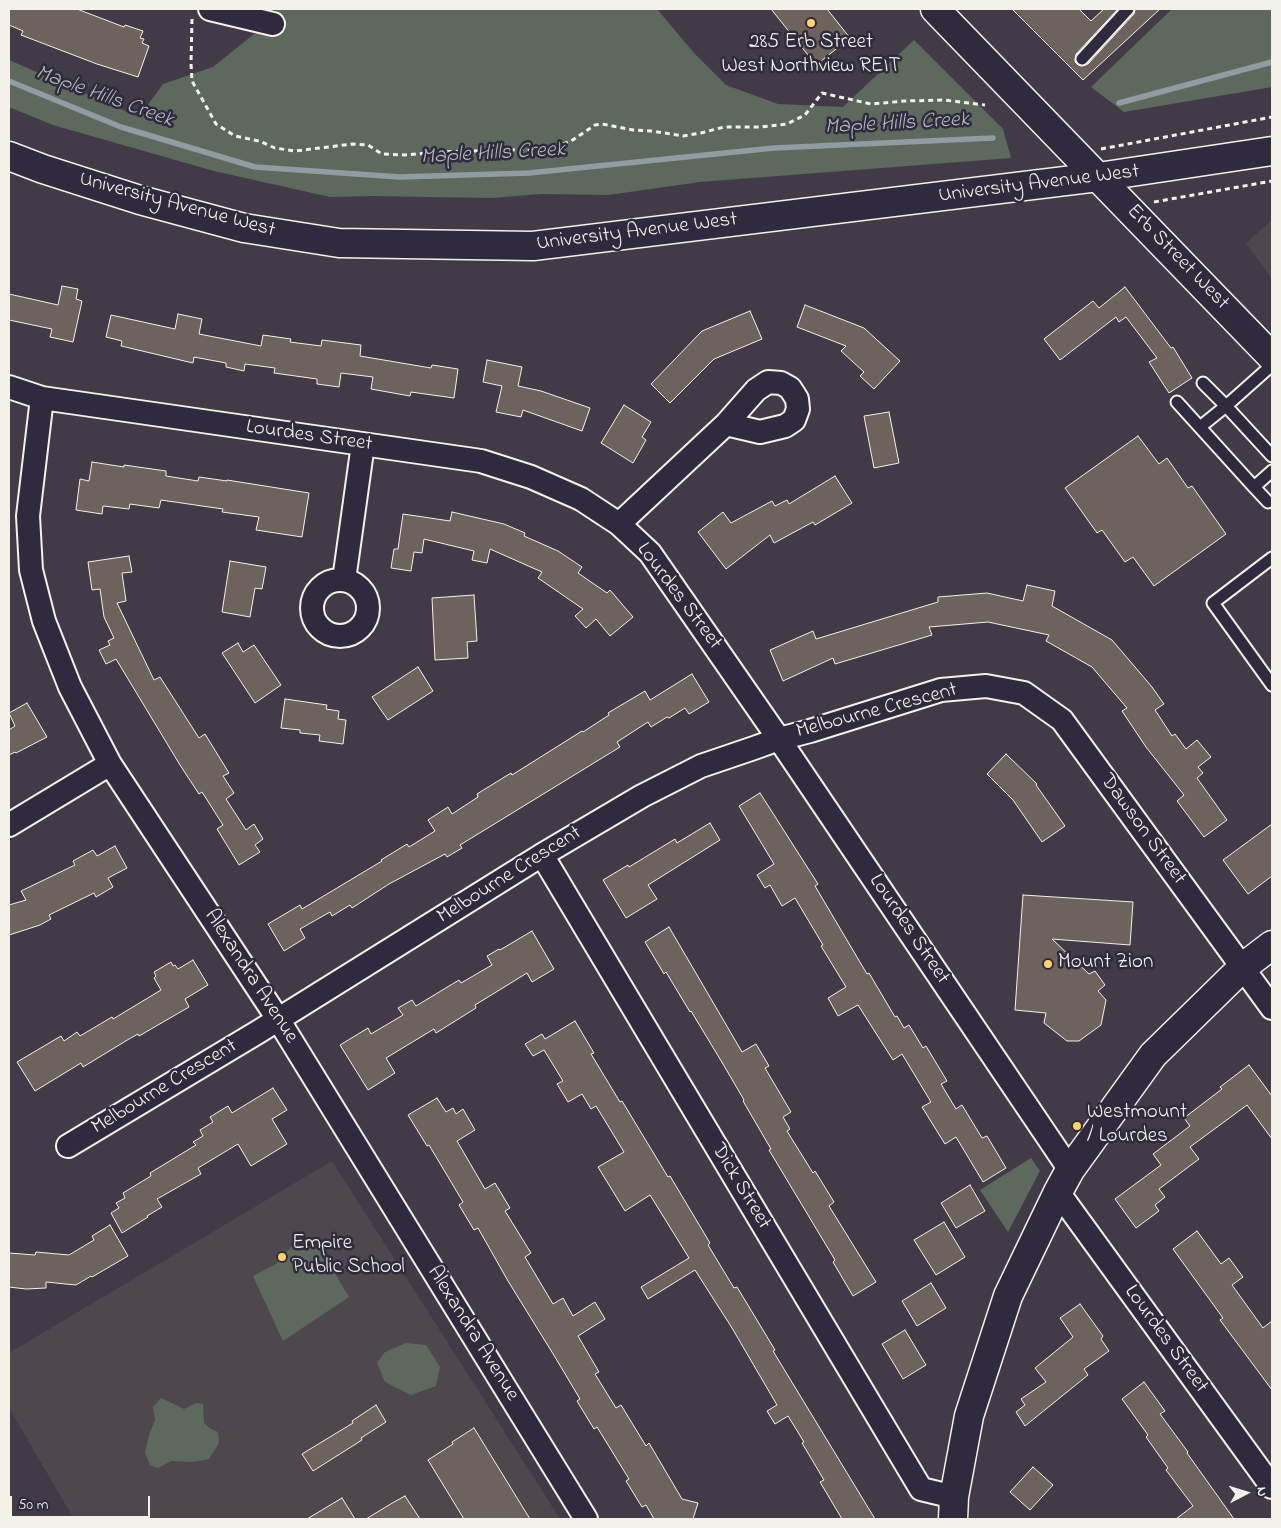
<!DOCTYPE html>
<html>
<head>
<meta charset="utf-8">
<style>
  body { margin:0 }
  #map { position:relative; width:1281px; height:1528px; overflow:hidden; background:#423b47; font-family:"Indie Flower",sans-serif }
  canvas { display:block }
  .frame { position:absolute; inset:0; border:10px solid #f4f1e8; pointer-events:none }
  .north { position:absolute; left:1221px; top:1468px; width:50px; height:50px; -webkit-text-stroke:4px #2f2a3d; paint-order:stroke; rotate:85deg; font-size:14px; font-weight:700; line-height:20px; text-align:center; color:#f4f1e8 }
  .north::after { content:''; display:block; margin:auto; width:18px; height:22px; background:#f4f1e8; clip-path:polygon(50% 0,100% 100%,50% 72%,0 100%) }
  .scale { position:absolute; left:10px; top:1496px; width:140px; height:22px; box-sizing:border-box; border:2px solid #f4f1e8; border-top:0; padding-left:6px; font-size:15px; line-height:18px; white-space:nowrap; color:#f4f1e8; -webkit-text-stroke:4px #2f2a3d; paint-order:stroke }
</style>
</head>
<body>
<div id="map">
<canvas width="1281" height="1528"></canvas>
<div class="frame"></div>
<div class="north">N</div>
<div class="scale">50 m</div>
</div>
<script>
const c = document.querySelector('canvas').getContext('2d');
c.lineJoin = 'round';
function paint(path, color) {
  c.fillStyle = color;
  c.fill(path, 'evenodd');
}
function toPath(rows) {
  const path = new Path2D();
  for (const r of rows) {
    if (r.length === 3) {
      path.moveTo(r[0] + r[2], r[1]);
      path.arc(r[0], r[1], r[2], 0, 2 * Math.PI);
      continue;
    }
    path.moveTo(r[0], r[1]);
    for (let i = 2; i < r.length; i += 2) path.lineTo(r[i], r[i + 1]);
  }
  return path;
}
function strokePath(path, color, width, dash) {
  c.strokeStyle = color;
  c.lineWidth = width;
  c.lineCap = dash ? 'butt' : 'round';
  c.setLineDash(dash || []);
  c.stroke(path);
}
function write(font, color, halo, rows, align = 'center') {
  c.font = font + ' "Indie Flower",sans-serif';
  c.lineWidth = 5;
  c.setLineDash([]);
  c.textBaseline = 'middle';
  c.strokeStyle = halo;
  c.fillStyle = color;
  for (const [text, x, y, turn = 0] of rows) {
    c.save();
    c.translate(x, y);
    c.rotate((+turn || 0) * Math.PI / 180);
    c.textAlign = isNaN(turn) ? turn : align;
    if (halo) c.strokeText(text, 0, 0);
    c.fillText(text, 0, 0);
    c.restore();
  }
}
const built = toPath([
  [1272,220,1272,279,1246,243],
  [332,1161,560,1519,74,1519,9,1408,9,1353]
]);
const green = toPath([
  [276,9,657,9,694,53,726,85,778,104,843,107,914,40,1003,129,1011,158,700,182,608,195,541,194,492,198,371,196,330,197,214,171,53,125,9,107,9,60,139,117,163,84,213,67,254,34,271,28],
  [1172,9,1272,9,1272,87,1124,112,1091,87],
  [1031,1158,1040,1171,1008,1232,980,1190],
  [304,1243,320,1248,349,1297,283,1341,253,1276,276,1264,293,1245],
  [406,1343,426,1345,440,1367,436,1386,411,1395,385,1382,377,1363,385,1352],
  [161,1398,184,1409,196,1403,203,1404,204,1423,211,1429,218,1432,219,1443,209,1459,192,1462,171,1461,158,1468,150,1465,145,1453,149,1435,155,1420,153,1407]
]);
const stream = toPath([
  [9,81,121,127,255,167,400,177,529,173,774,148,993,138],
  [1119,103,1272,62]
]);
const building = toPath([
  [9,9,77,9,124,27,125,25,143,31,140,38,144,39,142,43,149,46,138,77,97,64,21,35,23,31,9,25,9,9],
  [771,9,827,9,850,38,816,65,771,9],
  [1012,9,1079,9,1091,21,1104,9,1118,9,1076,54,1075,62,1081,66,1088,64,1134,14,1135,9,1160,9,1083,80,1012,9],
  [62,286,78,289,76,299,82,301,73,342,50,337,52,329,9,320,9,294,58,305,62,286],
  [1125,287,1171,348,1173,347,1192,378,1169,393,1149,362,1157,358,1126,317,1119,322,1116,317,1060,360,1044,339,1093,301,1099,308,1125,287],
  [805,305,864,328,900,361,874,389,860,376,864,372,841,351,846,346,797,327,805,305],
  [750,311,762,339,714,359,670,403,651,384,702,331,750,311],
  [178,314,202,319,199,334,261,346,263,335,291,339,290,342,321,346,322,340,361,345,360,356,431,368,432,365,458,369,454,398,411,392,410,396,371,389,373,377,341,373,339,387,317,384,317,379,274,373,275,368,245,364,244,371,226,367,226,363,194,357,193,363,121,346,122,341,106,337,111,315,175,329,178,314],
  [487,360,522,367,518,386,541,391,590,408,582,431,523,410,521,417,496,412,502,386,483,382,487,360],
  [624,405,651,422,642,437,646,440,633,463,601,443,624,405],
  [889,412,899,463,874,468,864,416,889,412],
  [1138,436,1159,464,1167,458,1188,488,1192,486,1226,534,1154,586,1133,557,1125,562,1102,530,1097,533,1065,488,1138,436],
  [92,462,124,467,124,465,166,471,166,476,198,481,199,477,227,481,227,480,309,493,302,537,256,530,259,517,222,512,223,509,161,500,159,508,130,504,129,509,103,506,102,514,76,510,80,479,89,481,92,462],
  [835,476,852,503,815,525,813,522,774,543,770,535,726,569,698,532,723,512,731,523,772,501,775,506,787,500,789,504,835,476],
  [452,512,504,524,525,533,524,536,558,551,582,567,578,573,607,593,610,590,633,617,610,636,596,619,586,628,575,616,583,609,538,578,542,572,490,549,487,563,472,560,474,551,424,539,422,553,414,552,411,571,391,568,394,549,398,549,403,514,450,521,452,512],
  [129,556,132,572,122,573,126,601,117,603,154,680,160,677,199,738,205,734,229,773,223,776,234,793,226,799,246,830,254,824,263,839,255,845,260,852,239,865,217,829,223,825,202,792,199,794,180,765,116,659,106,664,99,650,110,645,108,641,114,638,104,617,100,589,92,590,88,562,129,556],
  [230,561,266,567,262,589,255,588,250,617,222,612,230,561],
  [1027,585,1055,591,1052,606,1112,640,1152,687,1164,704,1155,710,1172,736,1175,734,1186,749,1197,740,1211,757,1198,767,1203,773,1197,778,1227,820,1204,837,1177,801,1184,795,1146,747,1122,711,1127,708,1092,667,1046,641,1049,635,988,622,929,627,932,635,835,664,833,658,783,681,770,650,813,631,816,639,938,602,938,597,987,593,1023,601,1027,585],
  [474,595,477,641,467,642,468,658,435,660,432,598,474,595],
  [238,643,243,652,254,645,281,685,255,703,222,653,238,643],
  [418,667,433,691,388,720,372,697,418,667],
  [692,674,709,702,689,714,685,708,669,718,667,717,651,727,648,722,617,742,620,747,460,845,462,848,447,857,445,854,389,884,352,908,350,905,332,916,330,912,300,929,305,938,284,951,268,924,300,905,302,909,382,861,381,860,407,844,409,847,435,831,428,820,448,807,452,814,478,797,477,794,511,773,512,775,582,731,583,732,609,715,608,713,645,691,650,700,692,674],
  [285,699,327,705,326,709,339,711,338,719,346,720,343,744,319,741,320,735,300,733,300,730,281,728,285,699],
  [27,703,47,737,16,753,15,752,9,755,9,730,15,726,9,713,27,703],
  [1006,754,1037,784,1036,785,1065,826,1042,842,1013,800,987,774,1006,754],
  [760,793,818,884,815,886,867,974,869,973,895,1017,897,1016,904,1028,909,1025,923,1048,926,1046,947,1081,941,1084,956,1109,962,1105,982,1138,987,1136,1006,1168,983,1182,956,1137,945,1144,922,1107,931,1102,902,1054,893,1060,858,1005,838,1016,828,998,846,987,821,946,823,945,795,898,782,906,770,885,765,888,757,875,774,864,739,806,760,793],
  [710,823,720,840,648,885,657,899,626,918,603,880,628,865,629,867,675,839,677,843,710,823],
  [1272,824,1272,876,1248,894,1223,860,1272,824],
  [115,846,127,868,108,878,113,887,96,897,94,893,49,915,51,919,40,925,9,935,9,905,26,900,21,891,75,865,73,861,93,850,97,856,115,846],
  [1023,895,1133,902,1130,945,1052,939,1089,974,1095,971,1105,985,1098,991,1106,1000,1101,1025,1079,1041,1067,1041,1044,1023,1046,1013,1015,1010,1023,895],
  [669,927,742,1052,756,1044,769,1066,765,1068,791,1112,783,1117,790,1129,787,1131,813,1173,815,1171,834,1202,829,1206,876,1282,853,1296,833,1262,835,1260,769,1150,771,1149,743,1101,744,1100,723,1064,691,1011,690,1012,666,972,664,974,645,942,669,927],
  [532,931,554,969,532,982,527,973,475,1005,476,1008,436,1033,434,1029,386,1058,395,1073,368,1090,340,1045,368,1028,371,1034,403,1015,398,1008,412,1000,416,1006,459,980,461,983,492,965,487,956,499,949,500,950,532,931],
  [193,960,208,985,185,999,189,1007,139,1036,138,1034,129,1039,83,1067,81,1063,35,1091,17,1062,61,1036,64,1041,77,1032,80,1036,112,1017,113,1019,161,990,154,978,156,976,154,972,171,962,173,966,175,965,178,969,193,960],
  [575,1021,594,1053,591,1054,620,1102,622,1101,668,1177,670,1176,710,1243,708,1245,734,1288,737,1287,775,1350,773,1351,875,1519,842,1519,820,1482,824,1480,802,1443,804,1442,788,1416,775,1424,767,1411,777,1405,732,1328,695,1270,648,1299,641,1287,689,1258,650,1195,625,1211,598,1167,624,1152,596,1106,591,1109,582,1094,568,1102,557,1084,563,1081,544,1050,533,1056,525,1044,542,1034,545,1039,575,1021],
  [1249,1065,1272,1096,1272,1139,1247,1105,1190,1147,1199,1159,1159,1189,1165,1197,1155,1205,1159,1211,1136,1228,1115,1199,1161,1165,1153,1154,1190,1126,1184,1118,1222,1089,1220,1087,1249,1065],
  [273,1088,287,1110,272,1119,287,1144,251,1166,238,1144,198,1168,201,1174,157,1199,162,1207,147,1216,148,1217,122,1233,111,1213,119,1208,116,1203,125,1198,123,1193,151,1176,150,1173,196,1145,193,1142,203,1136,200,1130,213,1122,210,1117,228,1106,232,1113,273,1088],
  [437,1098,446,1112,453,1108,456,1114,463,1109,475,1130,457,1141,485,1189,495,1183,510,1208,505,1211,531,1253,525,1257,553,1304,563,1298,573,1316,595,1302,605,1319,578,1336,599,1372,595,1374,616,1408,621,1405,646,1446,649,1443,682,1499,698,1503,693,1519,654,1519,646,1505,642,1507,626,1481,629,1479,597,1427,594,1429,577,1401,580,1399,555,1357,508,1281,478,1228,474,1230,459,1205,463,1202,429,1145,427,1146,408,1115,437,1098],
  [970,1185,985,1211,956,1228,941,1203,970,1185],
  [944,1222,965,1257,936,1275,914,1240,944,1222],
  [110,1225,128,1256,92,1277,91,1276,76,1285,46,1282,46,1288,26,1289,9,1287,9,1253,35,1255,36,1252,69,1255,94,1240,92,1236,110,1225],
  [1197,1231,1221,1264,1229,1258,1243,1277,1232,1285,1263,1328,1272,1321,1272,1390,1220,1320,1223,1318,1173,1249,1197,1231],
  [931,1283,946,1308,917,1326,902,1301,931,1283],
  [1080,1304,1103,1336,1101,1339,1109,1351,1084,1369,1088,1375,1025,1426,1016,1412,1025,1405,1021,1399,1046,1382,1035,1368,1073,1337,1060,1318,1080,1304],
  [905,1330,926,1365,903,1379,882,1344,905,1330],
  [1144,1382,1165,1411,1160,1414,1188,1452,1187,1453,1234,1519,1176,1519,1193,1506,1166,1470,1168,1468,1146,1437,1148,1435,1122,1399,1144,1382],
  [376,1405,386,1422,361,1438,362,1440,313,1471,302,1454,353,1423,352,1421,376,1405],
  [474,1428,530,1519,464,1519,428,1460,453,1444,452,1442,474,1428],
  [1033,1467,1053,1485,1030,1510,1010,1492,1033,1467],
  [405,1496,420,1519,366,1519,394,1502,405,1496],
  [342,1498,355,1519,307,1519,342,1498]
]);
const path = toPath([
  [192,19,191,63,192,81,216,124,235,136,259,141,275,148,295,151,353,144,368,145,382,154,405,155,438,152,538,149,554,147,571,141,595,125,602,124,633,130,652,131,683,136,701,133,724,127,761,127,787,124,805,115,822,93,871,104,905,101,944,100,985,105],
  [1101,149,1272,117],
  [1154,202,1272,181]
]);
const lane = toPath([
  [1082,59,1128,9],
  [1272,365,1226,406,1272,456],
  [1177,402,1254,487,1272,471],
  [1200,427,1226,406,1203,383],
  [1254,487,1268,502],
  [1272,558,1213,603,1272,685]
]);
const street = toPath([
  [210,9,273,24],
  [9,387,42,398,481,461,531,477,581,499,619,524,650,553,779,739,1070,1170],
  [42,398,28,516,31,570,44,621,70,687,110,764,278,1019,586,1519],
  [619,524,726,424,756,390,768,382,781,383,790,388,797,399,798,409,794,420,785,426,760,432,726,424],
  [340,608,28],
  [344,580,363,444],
  [9,825,110,764],
  [542,855,921,1489,954,1497],
  [68,1146,258,1032,542,855,642,796,701,766,754,748,779,739,810,731,941,690,986,686,1024,693,1062,720,1272,1008],
  [1058,1192,1272,1487]
]);
const secondary = toPath([
  [935,9,1272,357],
  [9,156,43,169,140,200,244,228,339,243,533,246,1098,177,1272,151],
  [953,1519,954,1497,969,1416,1008,1296,1058,1192,1070,1170,1153,1055,1243,967,1272,945]
]);
const markers = [
  [811,23,5,"#ffd166"],
  [1048,964,5,"#ffd166"],
  [1077,1126,5,"#ffd166"],
  [282,1257,5,"#ffd166"]
];
const poiNames = [
  ["285 Erb Street",811,44,"center"],
  ["West Northview REIT",811,68,"center"],
  ["Mount Zion",1058,964],
  ["Westmount",1087,1114],
  ["/ Lourdes",1087,1138],
  ["Empire",292,1245],
  ["Public School",292,1269]
];
const streetNames = [
  ["University Avenue West",1039,185,-7],
  ["University Avenue West",177,206,15],
  ["University Avenue West",637,233,-7],
  ["Erb Street West",1177,258,46],
  ["Lourdes Street",309,437,8],
  ["Lourdes Street",678,597,53],
  ["Melbourne Crescent",877,712,-15],
  ["Dawson Street",1142,830,54],
  ["Melbourne Crescent",510,876,-32],
  ["Lourdes Street",908,930,56],
  ["Alexandra Avenue",250,977,57],
  ["Melbourne Crescent",165,1088,-31],
  ["Dick Street",740,1187,59],
  ["Alexandra Avenue",472,1334,58],
  ["Lourdes Street",1165,1340,54]
];
const waterNames = [
  ["Maple Hills Creek",104,98,20],
  ["Maple Hills Creek",897,125,-3],
  ["Maple Hills Creek",493,155,-3]
];
paint(built, '#4f474e');
paint(green, '#5e695e');
strokePath(stream, '#8f9da3', 5.5);
paint(building, '#6e625d');
strokePath(building, '#f4f1e8', 1);
strokePath(lane, '#f4f1e8', 15);
strokePath(street, '#f4f1e8', 26);
strokePath(secondary, '#f4f1e8', 31);
strokePath(path, '#f4f1e8', 3, [5, 4]);
strokePath(lane, '#2f2a3d', 11);
strokePath(street, '#2f2a3d', 22);
strokePath(secondary, '#2f2a3d', 28);
for (const [x, y, r, color] of markers) {
  const dot = new Path2D();
  dot.arc(x, y, r, 0, 2 * Math.PI);
  c.fillStyle = color;
  c.fill(dot);
  strokePath(dot, '#2f2a3d', 2);
}
write('21px', '#f4f1e8', '#2f2a3d', poiNames, 'left');
write('21px', '#f4f1e8', '#2f2a3d', streetNames);
write('italic 22px', '#b1b9ba', '#2f2a3d', waterNames);
</script>
</body>
</html>
